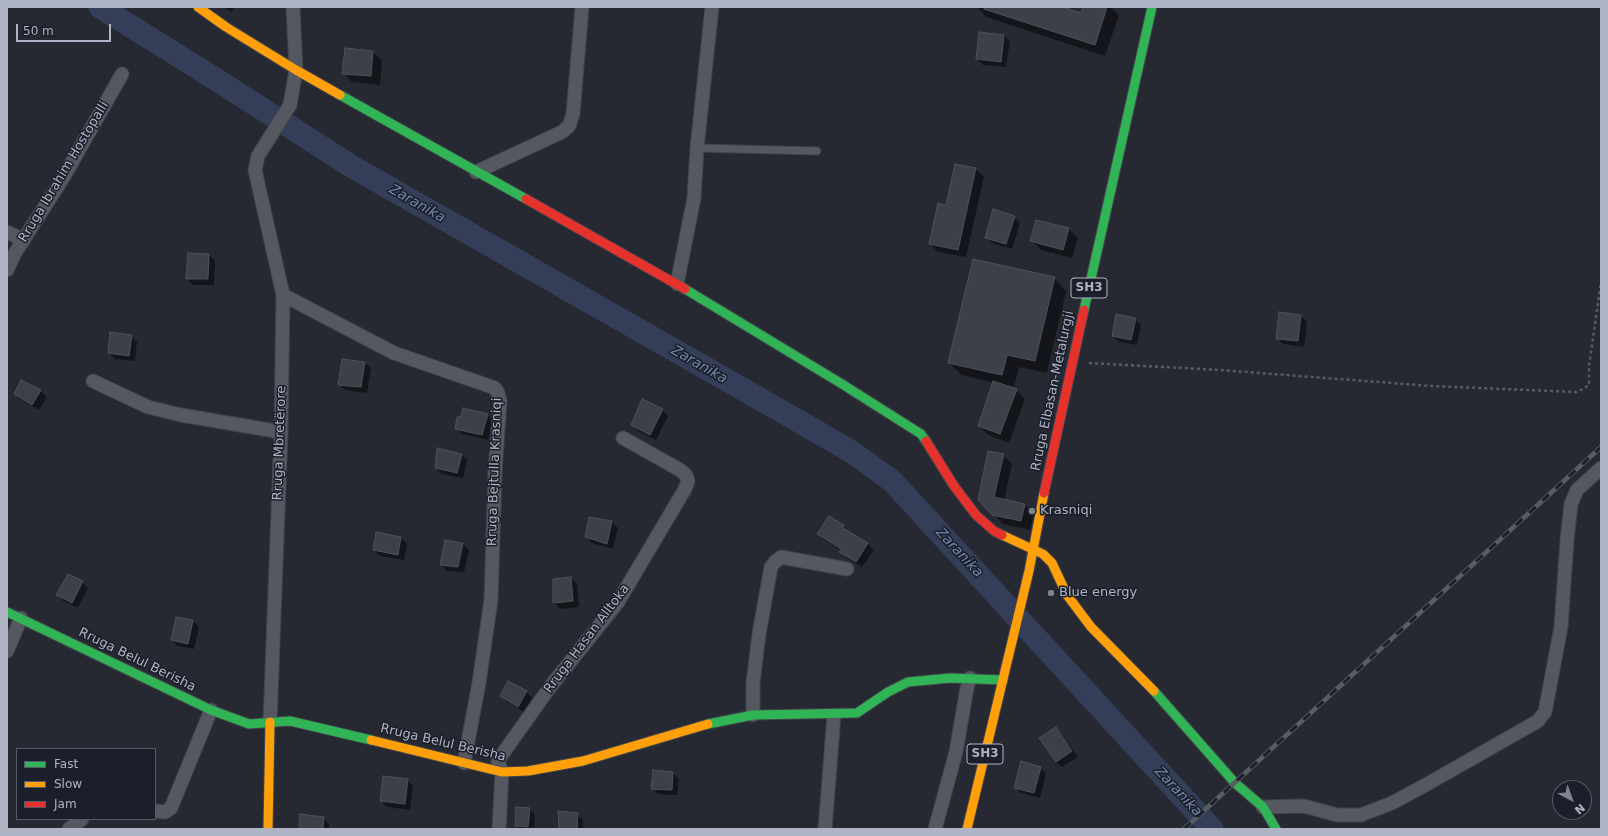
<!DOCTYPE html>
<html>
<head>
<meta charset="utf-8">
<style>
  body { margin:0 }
  #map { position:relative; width:1608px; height:836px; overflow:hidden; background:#262931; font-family:"DejaVu Sans",sans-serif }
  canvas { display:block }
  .frame { position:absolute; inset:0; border:8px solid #aeb4c3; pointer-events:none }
  .legend { position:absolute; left:16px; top:748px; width:140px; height:72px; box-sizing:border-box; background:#1a1f2b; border:1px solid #555b68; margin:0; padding:5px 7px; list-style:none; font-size:12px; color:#aeb4c3 }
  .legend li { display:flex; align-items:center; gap:8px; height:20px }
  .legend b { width:20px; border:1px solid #555b68 }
  .north { position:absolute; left:1552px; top:780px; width:40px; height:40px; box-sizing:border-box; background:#1a1f2b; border:1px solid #555b68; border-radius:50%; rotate:139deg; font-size:11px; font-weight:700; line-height:16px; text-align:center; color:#aeb4c3 }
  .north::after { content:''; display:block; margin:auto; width:14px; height:18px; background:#7e8390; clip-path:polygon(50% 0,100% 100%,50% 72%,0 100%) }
  .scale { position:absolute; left:16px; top:24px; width:95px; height:18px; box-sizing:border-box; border:2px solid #aeb4c3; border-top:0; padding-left:5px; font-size:12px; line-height:14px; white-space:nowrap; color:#aeb4c3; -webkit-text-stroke:3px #1a1f2b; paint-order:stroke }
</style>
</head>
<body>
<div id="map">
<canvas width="1608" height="836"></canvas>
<div class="frame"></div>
<ul class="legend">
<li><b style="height:5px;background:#30b455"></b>Fast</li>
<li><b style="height:5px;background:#ff9f0a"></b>Slow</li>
<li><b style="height:5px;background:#e5322d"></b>Jam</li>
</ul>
<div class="north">N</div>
<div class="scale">50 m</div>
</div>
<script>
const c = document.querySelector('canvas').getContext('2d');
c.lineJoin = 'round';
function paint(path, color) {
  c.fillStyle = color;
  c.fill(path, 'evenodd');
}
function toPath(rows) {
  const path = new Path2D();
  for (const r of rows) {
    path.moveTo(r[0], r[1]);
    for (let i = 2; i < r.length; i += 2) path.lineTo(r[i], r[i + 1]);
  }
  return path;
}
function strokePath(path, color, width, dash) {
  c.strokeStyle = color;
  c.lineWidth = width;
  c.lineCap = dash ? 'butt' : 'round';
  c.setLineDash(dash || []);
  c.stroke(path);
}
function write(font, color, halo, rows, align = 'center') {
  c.font = font + ' "DejaVu Sans",sans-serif';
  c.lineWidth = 3;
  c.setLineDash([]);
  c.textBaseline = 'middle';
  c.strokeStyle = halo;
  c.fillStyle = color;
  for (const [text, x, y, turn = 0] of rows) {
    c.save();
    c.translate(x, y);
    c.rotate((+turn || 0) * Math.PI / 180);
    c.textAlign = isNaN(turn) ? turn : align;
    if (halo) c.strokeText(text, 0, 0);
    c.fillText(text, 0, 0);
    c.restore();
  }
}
const shadow = toPath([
  [224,7,235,7,232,12],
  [977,7,1059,7,1082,14,1084,7,1110,7,1119,15,1105,56,986,17],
  [1004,35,1010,41,1006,67,983,65,977,59],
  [346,49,373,52,382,61,380,85,352,82,343,73],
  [956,165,976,169,984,177,966,257,938,252,930,244,947,206],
  [1014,217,1020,223,1012,249,992,243,986,237],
  [1069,229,1078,238,1072,258,1041,250,1032,241],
  [189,254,209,255,215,260,214,285,193,285,187,279],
  [1054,278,1066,291,1047,373,1019,367,1014,387,1006,385,1006,387,1016,390,1025,399,1009,443,988,435,979,426,994,383,962,375,949,363],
  [1301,316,1307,322,1304,347,1283,344,1277,338],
  [1135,319,1141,325,1137,345,1119,342,1113,336],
  [131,336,137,342,135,361,115,359,109,353],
  [365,363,371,368,367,393,345,390,339,384],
  [22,381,41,391,47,397,39,410,21,400,15,394],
  [662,410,668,416,656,440,638,431,632,425],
  [487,415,493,420,488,440,462,434,456,428],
  [461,454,467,460,463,478,442,474,436,468],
  [1003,455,1012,464,1004,500,1025,505,1034,514,1030,530,1003,524,979,499],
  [829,517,844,526,849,533,868,544,874,550,862,567,846,558,840,552,841,551,824,540,818,534],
  [590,518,612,522,618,528,613,549,592,543,586,537],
  [401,538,407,544,404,560,380,556,374,550],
  [446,541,463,544,469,550,464,572,447,571,441,565],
  [571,578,577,584,579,607,560,609,554,603],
  [82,582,88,588,78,608,63,601,57,595],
  [176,618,193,621,199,627,194,649,178,646,172,640],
  [508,682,527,692,532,698,524,712,507,702,501,696],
  [1056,728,1062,734,1078,757,1062,767,1056,762],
  [1041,768,1046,774,1040,798,1021,793,1015,787],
  [673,773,679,779,677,795,658,794,652,788],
  [407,780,413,786,410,810,387,807,381,801],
  [530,809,535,815,534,829,519,829,516,826],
  [577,814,583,820,583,829,560,829],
  [323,818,329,824,329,829,300,829]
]);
const river = toPath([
  [100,7,217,80,351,166,774,407,852,452,892,481,1212,829]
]);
const building = toPath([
  [984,7,1063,7,1081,13,1083,7,1107,7,1095,45,984,9,984,7],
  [979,32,1004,35,1001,62,976,59,979,32],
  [345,48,373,51,371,76,342,74,345,48],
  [955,164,976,168,958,250,929,244,938,203,946,205,955,164],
  [993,209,1015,216,1006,244,985,238,993,209],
  [1036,220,1069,228,1063,250,1030,241,1036,220],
  [188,253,209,254,208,279,186,279,188,253],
  [973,259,1055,277,1035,361,1007,355,1002,375,948,363,973,259],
  [1279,312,1301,315,1298,341,1276,339,1279,312],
  [1116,314,1136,318,1131,340,1112,336,1116,314],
  [110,332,132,335,129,356,108,353,110,332],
  [342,359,365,362,361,387,338,385,342,359],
  [21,380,41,390,32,405,14,394,21,380],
  [993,381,1017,389,1000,434,978,426,993,381],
  [642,399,663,409,650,435,631,425,642,399],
  [463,408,488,414,482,435,455,429,457,417,461,417,463,408],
  [437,448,462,454,457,473,435,468,437,448],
  [988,451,1004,454,994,497,1025,504,1021,521,992,515,978,500,988,451],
  [829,516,844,525,843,528,868,543,856,562,839,552,841,549,817,534,829,516],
  [589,517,612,521,607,544,585,537,589,517],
  [376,532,401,537,398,555,373,550,376,532],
  [445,540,463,543,458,567,440,565,445,540],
  [68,574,83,581,72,603,56,595,68,574],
  [571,577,573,601,553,603,553,579,571,577],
  [176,617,193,620,188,644,171,640,176,617],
  [508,681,527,691,518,707,500,696,508,681],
  [1056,727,1072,751,1056,762,1039,738,1056,727],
  [1021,761,1041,767,1034,793,1014,788,1021,761],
  [653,770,673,772,672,790,651,789,653,770],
  [383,776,408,779,405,804,380,801,383,776],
  [516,807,530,808,528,827,515,826,516,807],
  [558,811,578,813,577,829,559,829,558,811],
  [300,814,324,817,323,829,299,829,300,814]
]);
const path = toPath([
  [1089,363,1220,370,1431,386,1576,392,1585,388,1589,384,1589,366,1601,282]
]);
const lane = toPath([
  [697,148,817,151]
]);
const street = toPath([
  [476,172,562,132,569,126,573,114,582,7],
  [7,232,24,240],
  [7,270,15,253,63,178,122,74],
  [677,284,694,198,697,148,712,7],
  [283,295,394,353,495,388,498,393,500,401,495,473,491,600,479,683,464,763],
  [93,381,148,407,181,415,281,432],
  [7,651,21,618],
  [753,715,753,683,759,634,771,567,775,562,781,557,847,569],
  [270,722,281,432,283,295,255,170,258,156,290,105,296,70,293,7],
  [1263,807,1304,806,1337,815,1361,815,1392,803,1429,783,1538,721,1545,712,1561,627,1567,540,1571,504,1577,490,1601,468],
  [155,811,165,812,171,808,211,710],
  [69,829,82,819],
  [499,829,502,772,498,762,501,756,550,687,618,602,685,489,688,481,686,475,680,470,623,438],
  [825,829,834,715],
  [935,829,956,752,967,688,970,678]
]);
const fast = toPath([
  [340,95,526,199],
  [685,289,842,384,921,434,926,441],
  [1084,310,1152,7],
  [7,612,211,710,249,724,290,721,371,740],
  [1154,691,1235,783,1263,807,1276,829],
  [708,724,753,715,857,713,888,692,908,682,950,678,1003,680]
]);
const slow = toPath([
  [198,7,226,27,296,70,340,95],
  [1002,535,1043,554,1052,563,1067,595,1091,627,1154,691],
  [371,740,502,772,528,771,583,761,708,724],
  [268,829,270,722],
  [967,829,1029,571,1044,493]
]);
const jam = toPath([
  [526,199,685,289],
  [926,441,954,486,976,515,994,531,1002,535],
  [1044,493,1084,310]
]);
const rail = toPath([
  [1184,829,1601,447]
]);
const markers = [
  [1032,511,4,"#7e8390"],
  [1051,593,4,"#7e8390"]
];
const shields = [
  [1089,288,36],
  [985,754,36]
];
const shieldNames = [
  ["SH3",1089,288],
  ["SH3",985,754]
];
const streetNames = [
  ["Rruga Ibrahim Hostopalli",64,172,-59],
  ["Rruga Elbasan-Metalurgji",1053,391,-78],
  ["Rruga Mbretërore",280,443,-88],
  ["Rruga Bejtulla Krasniqi",495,472,-88],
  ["Rruga Hasan Alltoka",587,639,-53],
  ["Rruga Belul Berisha",137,660,26],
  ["Rruga Belul Berisha",443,743,13]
];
const poiNames = [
  ["Krasniqi",1040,511],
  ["Blue energy",1059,593]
];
const waterNames = [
  ["Zaranika",417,204,30],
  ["Zaranika",699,365,30],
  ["Zaranika",959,553,47],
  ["Zaranika",1178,792,47]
];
paint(shadow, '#0007');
strokePath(river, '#343e59', 23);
paint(building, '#3d4048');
strokePath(building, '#4d5159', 1);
strokePath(lane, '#41444a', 9);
strokePath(street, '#41444a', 15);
strokePath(fast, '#41444a', 11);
strokePath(slow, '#41444a', 11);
strokePath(jam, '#41444a', 11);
strokePath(path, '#585c63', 2.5, [3, 3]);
strokePath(lane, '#555860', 7);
strokePath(street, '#555860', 13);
strokePath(fast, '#30b455', 9);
strokePath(slow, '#ff9f0a', 9);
strokePath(jam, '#e5322d', 9);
strokePath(rail, '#595c63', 4.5);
strokePath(rail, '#1a1f2b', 3, [9]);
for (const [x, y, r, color] of markers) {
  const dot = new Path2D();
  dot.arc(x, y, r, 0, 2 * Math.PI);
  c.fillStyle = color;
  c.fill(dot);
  strokePath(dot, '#1a1f2b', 1.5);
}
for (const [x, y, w] of shields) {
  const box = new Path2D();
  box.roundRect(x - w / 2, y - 10, w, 20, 3);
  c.fillStyle = '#1a1f2b';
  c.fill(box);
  strokePath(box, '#aeb4c3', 1);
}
write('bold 12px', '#aeb4c3', null, shieldNames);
write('13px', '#aeb4c3', '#1a1f2b', streetNames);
write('13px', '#aeb4c3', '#1a1f2b', poiNames, 'left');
write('italic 14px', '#7786ab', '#1a1f2b', waterNames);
</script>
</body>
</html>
